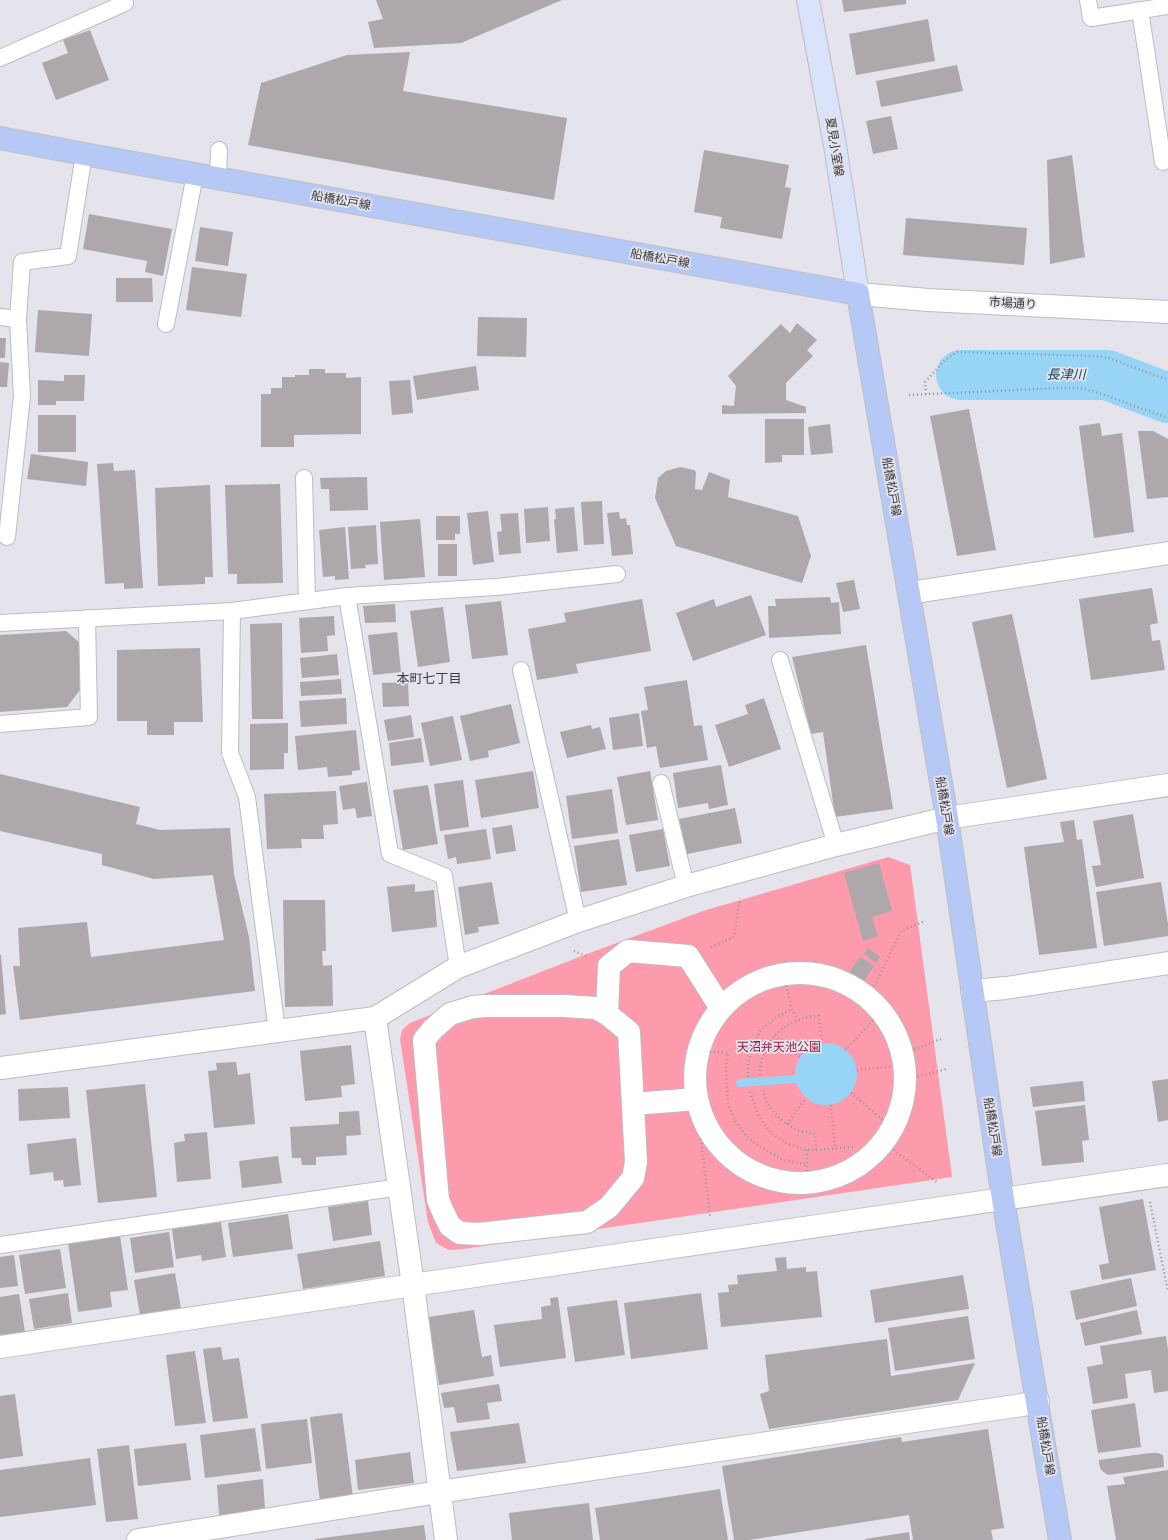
<!DOCTYPE html>
<html>
<head>
<meta charset="utf-8">
<style>
  body { margin:0 }
  canvas { display:block; background:#e5e3eb }
</style>
</head>
<body>
<canvas width="1168" height="1540"></canvas>
<script>
const c = document.querySelector('canvas').getContext('2d');
c.lineJoin = 'round';
function paint(path, color) {
  c.fillStyle = color;
  c.fill(path, 'evenodd');
}
function toPath(rows) {
  const path = new Path2D();
  for (const r of rows) {
    if (r.length === 3) {
      path.moveTo(r[0] + r[2], r[1]);
      path.arc(r[0], r[1], r[2], 0, 2 * Math.PI);
      continue;
    }
    path.moveTo(r[0], r[1]);
    for (let i = 2; i < r.length; i += 2) path.lineTo(r[i], r[i + 1]);
  }
  return path;
}
function strokePath(path, color, width, dash) {
  c.strokeStyle = color;
  c.lineWidth = width;
  c.lineCap = dash ? 'butt' : 'round';
  c.setLineDash(dash || []);
  c.stroke(path);
}
function write(font, color, halo, rows, align = 'center') {
  c.font = font + ' "Fira Sans Condensed","Noto Sans JP",sans-serif';
  c.lineWidth = 3.5;
  c.setLineDash([]);
  c.textBaseline = 'middle';
  c.strokeStyle = halo;
  c.fillStyle = color;
  for (const [text, x, y, turn = 0] of rows) {
    c.save();
    c.translate(x, y);
    c.rotate((+turn || 0) * Math.PI / 180);
    c.textAlign = isNaN(turn) ? turn : align;
    if (halo) c.strokeText(text, 0, 0);
    c.fillText(text, 0, 0);
    c.restore();
  }
}
const green = toPath([
  [888,857,910,865,952,1177,463,1249,449,1250,436,1243,428,1222,400,1039,402,1030,410,1023,587,954,703,911]
]);
const water = toPath([
  [826,1074,31]
]);
const stream = toPath([
  [740,1083,795,1079]
]);
const river = toPath([
  [961,375,1107,375,1168,398]
]);
const building = toPath([
  [376,0,562,0,461,43,374,48,368,22,383,19],
  [842,0,906,0,906,4,844,12],
  [928,19,935,61,856,75,849,34],
  [90,30,109,80,56,100,42,63,68,53,63,40],
  [410,52,403,91,567,118,554,200,248,145,261,83,347,55],
  [957,65,963,91,881,107,876,81],
  [891,116,898,149,873,154,866,121],
  [704,150,789,165,785,187,791,188,782,239,720,228,722,217,694,212],
  [1072,155,1085,257,1050,264,1047,160],
  [89,214,172,229,163,276,145,272,147,261,83,249],
  [906,218,1027,228,1024,265,903,255],
  [200,227,233,232,228,266,195,261],
  [192,267,247,274,241,317,186,310],
  [116,278,152,278,153,302,116,302],
  [38,310,92,314,89,356,35,352],
  [478,317,527,318,526,357,477,356],
  [797,323,817,340,807,350,813,356,786,383,786,400,806,407,806,413,722,414,722,405,734,406,736,386,728,376,781,324,790,333],
  [0,338,6,338,5,358,0,358],
  [0,362,9,363,7,387,0,387],
  [476,366,479,390,417,400,413,376],
  [309,369,325,369,325,373,346,373,346,378,361,377,361,434,294,435,294,447,261,447,261,394,271,394,271,388,282,388,282,377,295,377,295,375,309,375],
  [64,375,85,375,84,401,56,401,56,405,38,405,38,380,64,381],
  [410,380,413,413,392,415,389,381],
  [969,409,996,550,957,556,930,416],
  [38,415,76,415,76,452,38,452],
  [765,419,804,419,804,455,782,455,782,462,765,463],
  [1100,423,1102,436,1122,433,1134,532,1094,538,1079,426],
  [830,424,833,453,811,455,808,427],
  [1138,431,1153,431,1168,439,1168,497,1147,499],
  [31,454,88,462,86,486,27,479],
  [113,463,114,471,135,470,143,588,124,589,124,583,105,584,97,464],
  [680,467,694,470,696,472,695,489,702,490,709,472,730,480,728,497,798,516,811,556,802,583,676,546,655,498,658,478,666,471],
  [367,477,368,510,330,511,329,489,321,489,320,478],
  [280,484,283,583,237,584,237,574,228,574,225,485],
  [210,485,213,577,205,577,205,584,158,586,155,488],
  [602,501,604,544,584,545,581,502],
  [548,507,550,541,526,543,524,509],
  [574,507,578,551,557,553,554,519,556,519,555,509],
  [488,511,494,562,473,565,467,513],
  [619,512,620,519,626,518,627,525,630,525,633,554,612,556,607,513],
  [518,513,521,553,499,555,497,532,502,531,500,514],
  [436,516,460,516,460,534,455,534,455,540,436,540],
  [420,519,425,577,384,580,380,522],
  [376,525,378,564,365,565,366,568,351,569,348,527],
  [345,527,349,579,335,580,335,576,323,577,319,530],
  [438,544,457,544,457,576,438,576],
  [854,580,860,609,843,612,836,583],
  [1152,588,1158,623,1150,625,1152,641,1160,640,1165,670,1091,680,1079,599],
  [751,595,766,635,693,661,676,613,714,599,716,607],
  [830,597,831,603,839,602,841,634,769,638,768,606,776,606,775,599],
  [642,599,651,651,576,664,578,673,537,680,528,629,566,622,564,613],
  [501,601,508,655,472,659,465,605],
  [395,604,396,622,365,623,363,606],
  [443,607,450,662,418,667,410,611],
  [1012,614,1047,779,1007,788,972,622],
  [334,616,335,635,327,636,328,651,301,653,299,618],
  [282,623,283,719,252,719,250,624],
  [66,631,79,642,80,690,67,707,0,712,0,635],
  [397,632,401,672,373,675,368,635],
  [866,645,893,809,835,817,823,732,811,734,792,657],
  [200,648,203,722,174,722,174,735,147,735,147,721,117,721,117,650],
  [337,654,339,675,302,678,300,658],
  [341,679,342,694,301,696,300,682],
  [687,680,694,726,702,725,708,760,660,768,656,746,647,748,641,711,648,710,644,687],
  [408,682,409,706,383,707,382,683],
  [346,698,347,724,301,727,299,701],
  [764,698,781,749,729,767,715,725,748,714,745,705],
  [511,704,520,743,488,751,489,757,470,761,460,716],
  [639,713,643,746,613,750,609,718],
  [411,715,414,737,388,741,384,720],
  [453,716,462,760,430,766,421,723],
  [288,723,288,753,284,753,284,769,250,770,250,724],
  [591,725,592,729,600,727,606,749,567,758,560,732],
  [356,730,360,770,352,771,352,775,328,777,327,767,298,770,295,736],
  [421,738,424,762,391,766,389,743],
  [721,765,728,805,709,809,708,803,678,808,673,773],
  [533,771,539,808,481,818,475,780],
  [650,771,658,820,626,825,617,777],
  [0,774,140,807,136,824,160,830,230,828,234,874,249,937,255,991,20,1020,13,966,20,966,18,928,87,922,91,957,224,940,213,875,154,879,102,865,102,854,0,831],
  [463,780,469,827,440,831,434,784],
  [367,782,372,816,357,818,355,808,343,810,339,786],
  [428,785,438,844,403,850,393,790],
  [612,789,618,833,572,839,566,796],
  [336,791,338,824,323,825,324,839,301,839,302,848,267,849,264,794],
  [735,808,742,843,687,854,679,819],
  [1133,814,1144,878,1096,887,1092,866,1101,865,1093,821],
  [1074,820,1077,840,1082,839,1097,948,1039,955,1024,847,1064,842,1060,822],
  [512,825,516,851,496,854,492,828],
  [486,829,491,859,457,864,456,857,448,859,444,835],
  [663,829,670,866,636,872,629,835],
  [619,839,627,885,581,892,574,846],
  [879,863,892,911,872,917,878,936,863,941,844,873],
  [492,882,499,924,478,927,479,932,465,935,458,887],
  [1161,882,1168,924,1168,936,1104,946,1096,892],
  [415,884,415,892,434,890,437,927,392,932,387,887],
  [283,900,325,900,326,951,322,951,323,966,332,965,333,1006,285,1007],
  [868,948,880,957,876,963,864,954],
  [0,955,1,955,6,1014,0,1015],
  [860,957,874,966,862,984,848,974],
  [351,1045,355,1084,341,1086,342,1097,305,1101,300,1051],
  [236,1062,238,1075,250,1073,255,1124,214,1128,208,1071,217,1070,216,1063],
  [1168,1079,1168,1120,1158,1122,1152,1081],
  [1083,1081,1085,1101,1033,1107,1030,1087],
  [145,1084,157,1197,98,1203,86,1090],
  [68,1087,70,1118,19,1121,18,1089],
  [1085,1105,1089,1140,1082,1141,1084,1162,1042,1166,1035,1111],
  [359,1111,361,1135,346,1136,347,1155,316,1157,316,1165,302,1165,301,1158,292,1158,290,1127,339,1124,339,1112],
  [207,1132,211,1179,177,1182,174,1143,185,1141,184,1134],
  [76,1138,81,1185,64,1187,63,1180,54,1181,53,1172,30,1175,27,1144],
  [278,1156,282,1183,242,1188,239,1161],
  [1143,1199,1156,1270,1102,1280,1099,1265,1109,1263,1099,1207],
  [368,1201,372,1235,333,1241,328,1207],
  [288,1214,293,1249,233,1257,228,1223],
  [221,1222,226,1257,202,1261,201,1255,176,1259,172,1229],
  [169,1232,174,1267,135,1273,130,1238],
  [120,1236,128,1290,110,1292,112,1307,78,1312,68,1243],
  [380,1241,385,1276,303,1289,297,1254],
  [60,1249,66,1288,25,1294,19,1255],
  [14,1255,18,1286,0,1288,0,1257],
  [786,1257,787,1269,806,1267,806,1272,817,1271,822,1317,721,1327,718,1293,729,1292,728,1285,738,1284,737,1275,777,1271,775,1258],
  [175,1273,181,1309,140,1315,134,1280],
  [963,1275,969,1309,875,1323,870,1290],
  [1131,1278,1137,1306,1076,1320,1070,1291],
  [68,1293,72,1323,34,1329,29,1299],
  [701,1293,708,1349,631,1359,624,1303],
  [19,1294,25,1332,0,1335,0,1297],
  [558,1297,566,1358,500,1367,494,1325,542,1319,541,1307,551,1305,550,1298],
  [617,1300,625,1355,575,1362,567,1307],
  [474,1310,482,1357,491,1355,494,1376,439,1385,428,1317],
  [1137,1310,1142,1334,1085,1346,1080,1323],
  [968,1316,975,1359,895,1371,888,1328],
  [1166,1336,1168,1350,1168,1391,1154,1393,1151,1370,1125,1374,1128,1398,1093,1404,1087,1367,1103,1364,1100,1346],
  [887,1339,891,1376,975,1363,958,1400,769,1429,760,1394,769,1391,765,1355],
  [221,1347,223,1360,239,1358,248,1418,213,1422,203,1349],
  [195,1351,206,1423,175,1426,166,1355],
  [499,1384,502,1401,487,1403,490,1419,457,1423,454,1407,444,1408,441,1393],
  [15,1394,23,1456,0,1459,0,1396],
  [1135,1403,1141,1447,1098,1453,1091,1410],
  [342,1413,353,1497,320,1502,310,1417],
  [307,1419,312,1463,266,1469,261,1424],
  [519,1423,526,1463,457,1471,450,1432],
  [255,1428,261,1471,205,1478,200,1435],
  [988,1429,1004,1528,991,1530,993,1540,913,1540,909,1515,749,1540,734,1540,722,1466,901,1437,902,1442],
  [186,1443,191,1480,138,1486,134,1449],
  [129,1445,138,1519,106,1522,97,1449],
  [410,1452,414,1483,358,1490,355,1460],
  [1150,1453,1158,1453,1163,1455,1164,1467,1108,1475,1101,1470,1099,1464,1099,1460],
  [90,1458,96,1505,0,1517,0,1470],
  [1168,1470,1168,1540,1116,1540,1107,1486,1125,1484,1123,1477],
  [263,1479,265,1510,219,1515,217,1485],
  [720,1489,728,1540,600,1540,595,1508],
  [589,1503,593,1540,512,1540,509,1513],
  [424,1525,426,1540,315,1540,315,1539],
  [909,1532,910,1540,865,1540,865,1539]
]);
const path = toPath([
  [926,394,925,382,945,360,957,352,1095,356,1109,358,1168,380],
  [909,395,1060,388,1080,388,1099,393,1168,418],
  [711,947,734,937,740,898],
  [574,951,586,956],
  [783,974,792,1009,797,1020],
  [869,997,901,931,925,921],
  [775,1035,800,1057],
  [845,1050,882,1011],
  [698,1051,728,1053,726,1068,728,1105,736,1122,747,1137,762,1148,781,1159,806,1165],
  [903,1054,941,1039],
  [857,1070,905,1065],
  [760,1075,761,1062,769,1043,775,1035,787,1025,806,1017,819,1016,822,1043],
  [748,1077,748,1064,751,1052,760,1031,775,1018,792,1009],
  [906,1080,946,1069],
  [750,1092,759,1117,771,1133,788,1144,807,1150,816,1150,815,1134,797,1130,780,1119,767,1104,763,1090],
  [851,1093,893,1129],
  [831,1105,835,1149],
  [699,1123,710,1216],
  [787,1124,806,1098],
  [884,1143,937,1182],
  [807,1150,807,1183],
  [816,1150,853,1147],
  [1150,1202,1168,1292]
]);
const service = toPath([
  [1088,0,1091,18,1168,6],
  [1140,10,1163,162],
  [0,58,125,3],
  [218,178,219,150],
  [0,317,18,319],
  [166,324,195,175],
  [304,478,307,601],
  [7,537,22,396,18,319,22,262,68,256,84,154],
  [347,596,496,587,617,574],
  [232,611,230,753,247,797,277,1031],
  [0,623,232,611,347,596,390,854,444,876,458,967],
  [780,660,836,845],
  [521,670,578,921],
  [0,724,89,717,87,618],
  [661,783,686,886],
  [0,1245,400,1187]
]);
const pedestrian = toPath([
  [800,1078,105],
  [485,1006,564,1006,596,1008,607,1014,629,1032,636,1162,633,1178,609,1207,587,1222,479,1234,460,1233,450,1226,444,1214,438,1200,424,1040,433,1029,450,1014,473,1007,485,1006],
  [607,1014,609,966,628,951,688,956,721,1008],
  [633,1104,697,1099]
]);
const minor = toPath([
  [909,593,1168,553],
  [972,991,1006,988,1168,963],
  [0,1347,413,1285,446,1540],
  [138,1540,439,1492,1022,1405,1038,1401]
]);
const tertiary = toPath([
  [858,294,928,300,1168,312],
  [375,1018,413,1285,1168,1175],
  [0,1068,375,1018,458,967,578,921,686,886,836,845,947,818,1168,785]
]);
const secondary = toPath([
  [808,0,835,145,858,294]
]);
const primary = toPath([
  [0,138,84,154,858,294,947,818,1003,1199,1060,1540]
]);
const streetNames = [
  ["夏見小室線",834,147,81],
  ["船橋松戸線",341,201,10],
  ["船橋松戸線",660,259,10],
  ["市場通り",1013,304,3],
  ["船橋松戸線",891,487,80],
  ["船橋松戸線",944,806,81],
  ["船橋松戸線",992,1127,81],
  ["船橋松戸線",1045,1446,81]
];
const parkNames = [
  ["天沼弁天池公園",779,1048]
];
const waterNames = [
  ["長津川",1066,375]
];
const neighbourhoodNames = [
  ["本町七丁目",429,679]
];
paint(green, '#fd9bac');
paint(water, '#98d4f5');
strokePath(stream, '#98d4f5', 8);
strokePath(river, '#98d4f5', 50);
paint(building, '#aea7ac');
strokePath(service, '#bebbc3', 18);
strokePath(pedestrian, '#bebbc3', 24);
strokePath(minor, '#bebbc3', 24);
strokePath(tertiary, '#bebbc3', 24);
strokePath(secondary, '#bebbc3', 24);
strokePath(primary, '#c0c0c1', 24);
strokePath(path, '#97959b', 2.5, [1, 3]);
strokePath(service, '#fff', 16);
strokePath(pedestrian, '#fff', 22);
strokePath(minor, '#fff', 22);
strokePath(tertiary, '#fff', 22);
strokePath(secondary, '#dae3fa', 22);
strokePath(primary, '#b5c8f6', 22);
write('12px', '#3a393d', '#e5e3eb', streetNames);
write('12px', '#981d43', '#e5e3eb', parkNames);
write('italic 13px', '#15455b', '#e5e3eb', waterNames);
write('13px', '#3e3c43', '#e5e3eb', neighbourhoodNames);
</script>
</body>
</html>
